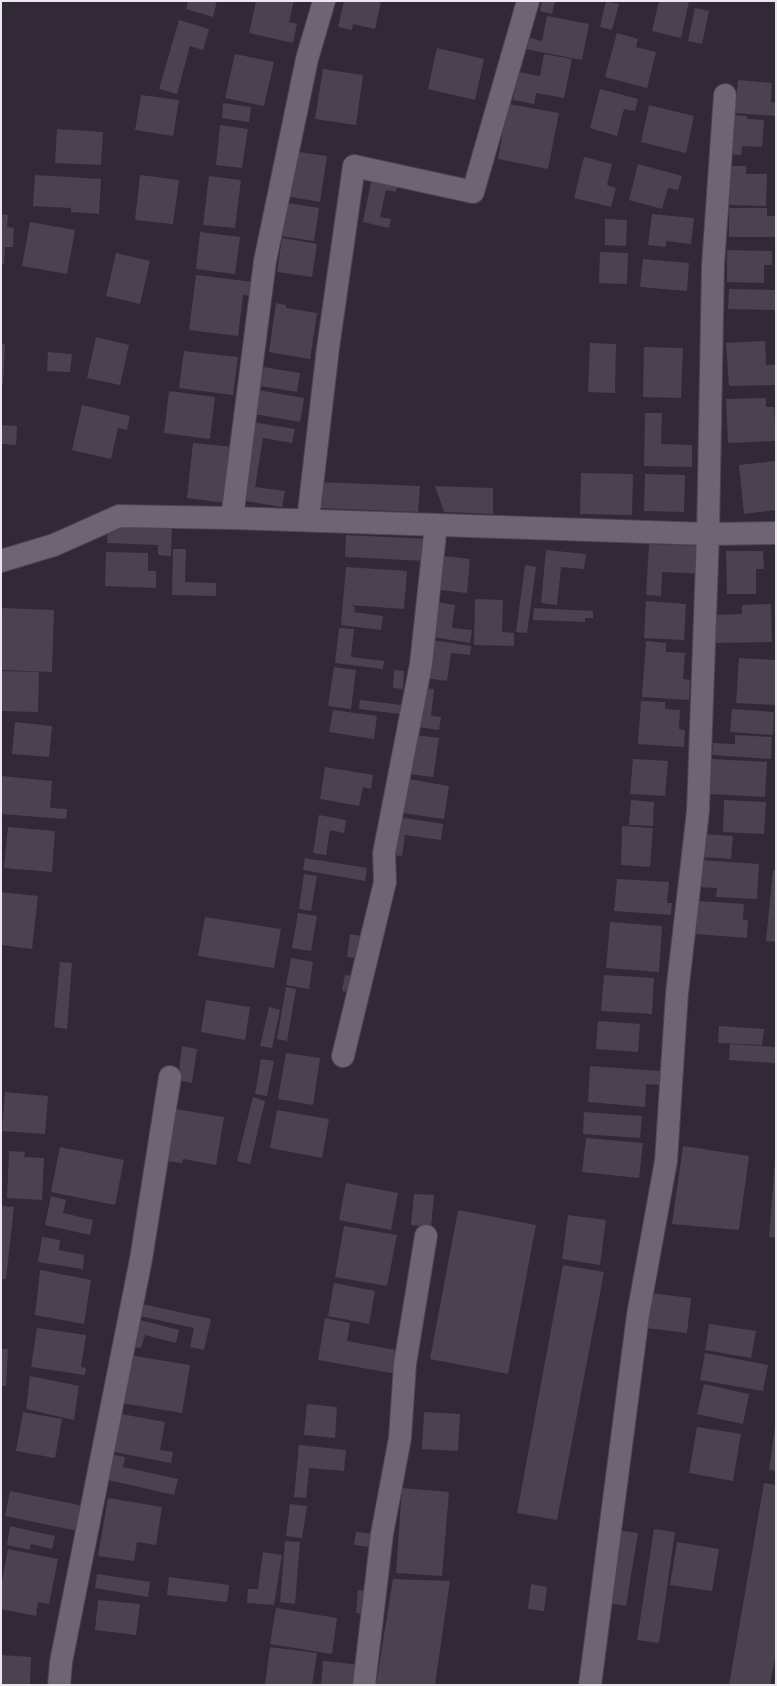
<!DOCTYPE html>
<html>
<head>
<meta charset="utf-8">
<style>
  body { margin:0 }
  #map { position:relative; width:777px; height:1686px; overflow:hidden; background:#312935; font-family:Literata,serif }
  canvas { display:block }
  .frame { position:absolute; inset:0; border:2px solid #ece6ef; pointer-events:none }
</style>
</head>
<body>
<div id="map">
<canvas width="777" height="1686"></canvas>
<div class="frame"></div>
</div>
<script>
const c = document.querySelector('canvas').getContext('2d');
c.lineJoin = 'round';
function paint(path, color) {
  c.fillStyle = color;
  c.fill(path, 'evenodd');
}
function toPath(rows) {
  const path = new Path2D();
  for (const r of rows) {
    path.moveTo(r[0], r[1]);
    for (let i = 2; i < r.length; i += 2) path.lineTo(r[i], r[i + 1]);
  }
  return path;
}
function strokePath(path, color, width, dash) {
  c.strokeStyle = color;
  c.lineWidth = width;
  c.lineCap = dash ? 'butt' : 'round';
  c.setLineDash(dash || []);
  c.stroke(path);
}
const building = toPath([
  [188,1,217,1,213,17,186,9],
  [256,1,294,1,289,22,297,24,293,43,249,33],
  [344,1,381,1,375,29,353,24,352,30,338,27],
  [542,1,555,1,552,14,540,11],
  [606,1,619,4,612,30,600,27],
  [659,1,689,1,681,38,652,31],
  [695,8,709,11,702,44,688,41],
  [547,16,589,24,582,60,525,49,527,37,542,41],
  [179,20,209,29,203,50,190,46,177,94,159,89],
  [617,33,638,39,636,47,656,52,647,88,605,77],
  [437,48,484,59,475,100,428,89],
  [235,54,274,62,264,106,225,98],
  [544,54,572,59,564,98,536,93,534,104,513,100,518,72,540,76],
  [323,69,363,75,356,125,315,119],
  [738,80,772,83,771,102,776,103,776,116,735,113],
  [600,89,638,99,635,111,624,109,617,136,590,128],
  [141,95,179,100,173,136,135,130],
  [223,103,251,107,249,122,222,118],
  [508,104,559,113,548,169,498,159],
  [649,105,694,116,686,153,641,142],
  [732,115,747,116,747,119,764,120,762,147,742,146,741,155,729,154],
  [220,125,248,129,242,168,216,165],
  [57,129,103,132,101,165,55,163],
  [292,151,327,156,320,202,285,196],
  [584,157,612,164,607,185,616,188,611,207,574,198],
  [638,164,682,176,678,190,668,188,662,209,629,200],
  [730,166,746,166,746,174,767,174,766,206,729,205],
  [35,175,101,179,99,214,71,212,71,208,33,206],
  [140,175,179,180,173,224,135,220],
  [209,176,241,180,235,228,203,225],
  [372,177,398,182,396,192,386,190,380,217,391,219,389,228,363,222],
  [287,203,319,208,314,241,281,236],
  [729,208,767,208,767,216,776,216,776,237,729,237],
  [1,214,8,215,7,227,14,228,13,247,5,247,4,264,1,264],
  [652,214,694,218,691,244,666,241,666,247,648,245],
  [605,219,627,220,626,246,605,245],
  [30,222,75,230,67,274,22,266],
  [200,232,240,237,235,274,196,269],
  [282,238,317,244,312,277,277,272],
  [727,250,772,251,772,265,764,265,764,283,727,282],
  [600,252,628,253,627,284,599,283],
  [116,253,150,261,140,304,106,296],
  [643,259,689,263,687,291,640,287],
  [196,275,261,283,260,297,243,295,238,336,189,330],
  [729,289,776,290,776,310,728,309],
  [276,303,286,305,286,308,317,313,310,359,269,352],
  [96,337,129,345,120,385,87,378],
  [765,341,766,365,776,365,776,385,729,386,726,343],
  [590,343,616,344,615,393,588,392],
  [1,344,5,344,3,384,1,384],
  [644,347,683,348,681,398,643,397],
  [184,351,238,357,233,395,179,388],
  [48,352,72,354,70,372,47,371],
  [263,367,300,373,297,392,260,386],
  [258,390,304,398,300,422,254,414],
  [169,391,215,397,210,439,164,433],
  [766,398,766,407,774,407,776,441,728,443,726,399],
  [82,405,130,416,127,430,118,428,111,459,72,450],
  [645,413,662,413,661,444,692,445,692,467,644,466],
  [252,422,295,429,292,443,263,438,255,487,285,491,282,507,239,500],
  [1,425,17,426,16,445,1,444],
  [193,443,233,447,226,503,187,498],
  [776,461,776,510,744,514,739,465],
  [581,473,633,474,632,515,580,514],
  [645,474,685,475,684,512,644,511],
  [318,482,420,486,418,512,318,508],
  [435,486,493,488,493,514,444,512],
  [108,526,172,528,171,556,158,555,158,545,107,543],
  [346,535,429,539,427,561,345,557],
  [649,544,706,546,705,574,662,572,661,596,646,595],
  [173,549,186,549,185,582,216,583,216,596,172,595],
  [546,550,586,554,584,569,561,567,557,605,541,603],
  [726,551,763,551,764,569,756,569,756,594,727,594],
  [106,552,148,553,148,571,156,571,156,588,105,586],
  [443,556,470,559,467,593,440,590],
  [525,565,536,567,527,633,516,632],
  [346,567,407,571,404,609,349,605,355,607,354,612,383,616,381,630,341,625],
  [475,599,503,600,502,632,514,633,514,646,474,645],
  [646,601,686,604,684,640,644,638],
  [438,602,455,605,452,628,472,630,470,643,433,637],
  [771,604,772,642,715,643,714,615,742,614,742,605],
  [1,608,54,610,52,672,1,670],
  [534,608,593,611,593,618,585,618,585,622,533,620],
  [339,628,354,629,351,657,384,661,383,669,335,663],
  [432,640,471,646,470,655,451,653,447,681,426,678],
  [646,641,666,643,666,652,685,653,683,679,690,680,689,700,642,697],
  [739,658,776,660,776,705,736,703],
  [334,667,356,670,351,709,328,706],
  [394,670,404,671,403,689,393,688],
  [1,671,39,672,38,712,1,711],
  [424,688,434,689,431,716,441,717,439,730,418,727],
  [360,700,402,705,400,714,359,709],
  [641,701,665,702,665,709,680,710,679,729,685,730,684,747,638,744],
  [732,709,774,712,773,735,730,732],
  [333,710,377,716,374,739,329,732],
  [15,722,52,726,49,757,12,754],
  [415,735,439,738,433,777,409,774],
  [735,735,772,737,771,759,712,755,713,743,735,744],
  [633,759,668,761,665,796,630,794],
  [711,759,767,762,765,797,709,794],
  [325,767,373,775,371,789,363,787,359,806,320,799],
  [1,776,52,781,50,808,67,809,66,819,1,814],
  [408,779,449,786,444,819,403,813],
  [631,800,654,802,653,826,629,825],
  [724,800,766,802,764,834,723,832],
  [319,815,346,820,344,833,330,830,326,855,313,853],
  [398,817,443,824,441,840,405,835,402,856,392,855],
  [622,826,653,828,650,867,621,865],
  [8,827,55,831,52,872,4,868],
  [703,834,733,836,731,859,702,857],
  [305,858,367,868,365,881,303,870],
  [700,860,759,864,757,899,716,897,717,888,698,887],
  [773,870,776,871,776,942,766,941],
  [304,874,317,876,311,911,299,909],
  [617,879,669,882,667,903,672,903,671,915,614,911],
  [1,892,38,896,32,949,1,945],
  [698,901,744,904,743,920,748,920,747,938,696,934],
  [298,913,317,916,311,951,292,948],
  [205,917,281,929,274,968,198,956],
  [610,922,662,926,659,972,606,968],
  [350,934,362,936,358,959,347,957],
  [291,958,313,962,309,989,286,985],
  [60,962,72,963,67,1029,54,1027],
  [345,975,353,976,350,992,342,991],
  [604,975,654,978,652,1014,601,1011],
  [286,987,296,989,287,1041,277,1039],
  [206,1000,250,1007,245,1040,201,1032],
  [269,1007,280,1010,272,1048,260,1046],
  [598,1021,640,1024,638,1052,596,1049],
  [719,1026,764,1029,762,1045,718,1043],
  [730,1044,776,1047,775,1063,729,1060],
  [182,1046,197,1049,192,1083,178,1080],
  [286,1053,320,1058,313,1105,278,1099],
  [261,1059,274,1061,267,1096,255,1094],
  [590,1066,662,1071,661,1085,646,1084,645,1107,588,1102],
  [5,1092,48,1096,45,1134,2,1131],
  [253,1097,265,1101,250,1164,237,1161],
  [175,1109,224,1117,216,1165,183,1159,182,1163,167,1161],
  [277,1110,329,1119,322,1158,270,1148],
  [584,1112,642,1116,640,1138,583,1134],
  [586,1138,643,1143,639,1178,582,1172],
  [683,1146,749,1156,739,1230,672,1224],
  [60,1147,124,1160,115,1205,51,1192],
  [9,1151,25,1152,24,1157,44,1158,42,1200,7,1198],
  [775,1160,776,1160,776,1238,769,1237],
  [346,1183,398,1193,391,1230,339,1220],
  [414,1194,434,1195,431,1227,411,1225],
  [51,1196,66,1200,63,1213,93,1220,90,1235,45,1225],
  [1,1206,14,1207,6,1279,1,1279],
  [458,1210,536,1225,508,1374,430,1359],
  [568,1215,606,1220,600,1265,562,1259],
  [344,1226,397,1235,387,1286,335,1277],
  [42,1237,60,1240,59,1250,84,1255,83,1269,38,1262],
  [563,1265,604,1272,557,1520,517,1513],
  [40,1270,91,1280,84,1324,35,1315],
  [334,1283,375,1291,369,1324,328,1316],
  [650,1293,691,1298,687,1333,646,1328],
  [138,1303,211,1319,204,1350,190,1347,194,1328,136,1315],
  [325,1318,350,1323,347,1341,401,1351,397,1374,318,1360],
  [136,1319,179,1330,176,1343,145,1335,141,1348,129,1346],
  [709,1324,756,1331,751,1358,705,1350],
  [37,1328,86,1335,81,1367,86,1368,85,1375,31,1367],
  [1,1349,8,1349,6,1386,1,1386],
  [705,1353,768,1365,763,1391,700,1380],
  [129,1355,190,1365,182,1413,121,1403],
  [30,1376,79,1386,74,1420,26,1409],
  [704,1384,749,1394,743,1424,697,1414],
  [307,1404,337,1407,335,1438,304,1435],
  [23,1412,62,1419,55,1458,16,1451],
  [424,1412,460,1414,458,1451,422,1449],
  [116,1413,165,1422,160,1450,173,1452,171,1463,109,1451],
  [697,1427,741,1434,733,1481,689,1473],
  [775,1427,776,1428,776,1471,769,1470],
  [299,1445,346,1450,344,1471,309,1468,306,1498,294,1497],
  [109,1454,125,1457,123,1467,178,1479,174,1495,104,1479],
  [764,1483,776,1485,776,1653,770,1685,729,1685],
  [402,1488,449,1492,442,1576,396,1573],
  [10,1491,84,1506,78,1531,5,1516],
  [108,1498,162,1507,156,1545,137,1542,134,1561,98,1556],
  [290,1504,307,1506,302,1538,286,1536],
  [10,1526,55,1536,52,1549,31,1544,30,1550,7,1545],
  [654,1529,675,1532,659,1643,637,1640],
  [618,1530,638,1533,626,1606,607,1603],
  [356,1532,378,1534,377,1548,354,1545],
  [285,1541,300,1542,295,1604,280,1602],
  [677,1542,719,1549,712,1591,670,1585],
  [8,1549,58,1559,49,1604,38,1602,36,1616,1,1609,1,1586],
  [263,1552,282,1555,274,1605,247,1603,248,1589,258,1589],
  [97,1574,150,1582,148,1597,95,1588],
  [169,1577,229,1585,227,1602,167,1595],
  [393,1579,450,1581,435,1685,376,1685],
  [531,1584,547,1587,544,1611,528,1609],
  [358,1590,370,1591,368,1614,356,1613],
  [98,1600,140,1604,136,1635,95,1630],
  [276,1608,337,1618,332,1654,270,1644],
  [270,1647,317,1653,312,1685,265,1685],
  [1,1655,31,1657,30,1685,1,1685],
  [323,1661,362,1665,360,1685,321,1685]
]);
const minor = toPath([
  [232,518,265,261,307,59,324,1],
  [308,520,328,348,354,166,473,192,528,1],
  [1,561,54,545,119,516,232,518,708,534,776,533],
  [343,1056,385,882,384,853,421,664,436,525],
  [59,1685,61,1662,141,1259,170,1077],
  [364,1685,382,1534,400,1438,405,1364,426,1236],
  [590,1685,638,1315,666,1161,677,993,698,811,708,534,713,265,725,95]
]);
paint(building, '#4b4250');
strokePath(minor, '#4c444f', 24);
strokePath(minor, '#6e6473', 22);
</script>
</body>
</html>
